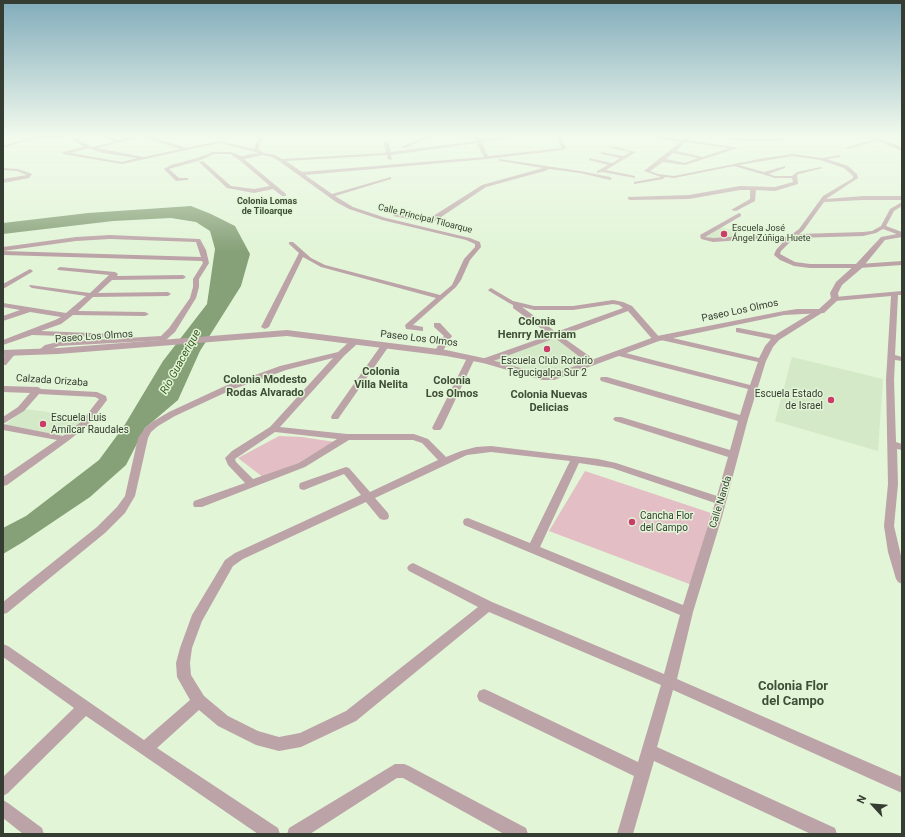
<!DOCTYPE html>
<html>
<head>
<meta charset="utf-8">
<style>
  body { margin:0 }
  #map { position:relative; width:905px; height:837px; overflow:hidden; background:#e2f5d7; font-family:Roboto,sans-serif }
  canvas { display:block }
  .frame { position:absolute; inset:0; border:4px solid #353c31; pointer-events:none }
  .north { position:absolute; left:853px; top:785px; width:40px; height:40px; -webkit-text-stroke:3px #e2f5d7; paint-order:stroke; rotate:296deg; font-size:11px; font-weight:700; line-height:16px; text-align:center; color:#353c31 }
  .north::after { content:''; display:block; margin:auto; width:14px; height:18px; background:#353c31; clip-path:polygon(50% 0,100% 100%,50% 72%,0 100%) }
</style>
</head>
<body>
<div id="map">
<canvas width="905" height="837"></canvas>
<div class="frame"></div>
<div class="north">N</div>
</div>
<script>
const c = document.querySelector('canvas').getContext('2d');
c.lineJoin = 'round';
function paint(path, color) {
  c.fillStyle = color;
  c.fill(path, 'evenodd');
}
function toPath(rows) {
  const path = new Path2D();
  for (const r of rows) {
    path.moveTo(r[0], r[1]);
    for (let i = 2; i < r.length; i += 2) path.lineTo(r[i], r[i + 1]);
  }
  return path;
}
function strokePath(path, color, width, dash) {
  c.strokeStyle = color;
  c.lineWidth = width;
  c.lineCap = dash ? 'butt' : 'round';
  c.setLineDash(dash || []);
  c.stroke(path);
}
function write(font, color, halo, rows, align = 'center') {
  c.font = font + ' Roboto,sans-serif';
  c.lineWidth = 3;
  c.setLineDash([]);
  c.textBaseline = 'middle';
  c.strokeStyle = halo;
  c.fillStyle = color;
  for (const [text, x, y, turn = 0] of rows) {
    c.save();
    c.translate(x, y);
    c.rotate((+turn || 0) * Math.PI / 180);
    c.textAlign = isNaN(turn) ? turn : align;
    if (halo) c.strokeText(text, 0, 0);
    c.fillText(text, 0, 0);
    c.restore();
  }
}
const built = toPath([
  [721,227,738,232,743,238,713,239,705,238,704,236],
  [555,337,588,362,547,375,528,372,491,361],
  [792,357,883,379,878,451,775,421],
  [25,409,84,417,82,423,66,437,5,425]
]);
const green = toPath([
  [279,436,302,437,335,442,303,463,264,478,238,458],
  [585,471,711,513,692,585,549,531]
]);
const water = toPath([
  [191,206,211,214,235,226,250,254,241,286,200,351,178,400,145,428,126,465,90,497,23,542,3,554,3,528,26,516,99,460,124,426,163,361,207,304,215,249,210,231,196,222,171,218,113,221,3,234,3,223,88,213]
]);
const minor = toPath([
  [38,135,73,137,92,147,114,142,101,135,106,135,118,140,138,135,147,135,186,148,219,141,254,149,258,139,251,135,256,135,262,139,258,149,264,153,275,155,282,159,386,153,384,142,386,141,388,142,391,152,476,141,473,135,477,135,480,140,518,135,528,135,481,142,488,156,562,148,555,135,559,135,566,148,563,150,487,159,305,175,332,194,391,177,391,179,335,196,353,207,386,218,470,238,480,242,481,247,470,260,461,280,456,287,413,325,423,327,423,331,406,329,405,325,436,298,321,267,303,257,269,327,265,329,261,327,299,253,289,244,289,242,293,242,311,258,325,265,440,295,452,285,464,259,475,247,475,244,466,240,382,220,349,209,336,202,279,161,272,157,263,155,244,159,286,194,286,196,282,196,273,189,254,193,227,188,199,162,203,161,231,186,254,189,270,186,238,159,230,154,214,154,201,160,169,169,179,178,188,178,188,180,186,180,176,181,164,169,171,165,197,158,213,152,231,152,241,156,259,153,219,143,122,164,63,154,63,152,84,147,72,139,66,138,35,138,3,148,3,146,38,135],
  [142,137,181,149,144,157,97,148,142,137],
  [477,143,484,157,302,172,286,161,387,155,388,159,390,160,392,159,391,155,477,143],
  [88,148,103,153,137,158,122,162,71,153,88,148],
  [298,135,303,135,310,138,308,139,298,135],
  [430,135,435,135,405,148,401,147,430,135],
  [592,135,599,135,610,138,608,139,592,135],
  [638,135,648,135,683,140,689,135,693,135,688,140,738,148,685,165,663,162,650,171,658,174,674,176,764,158,793,154,822,158,840,155,840,157,827,159,848,166,857,174,858,178,826,199,863,196,902,196,902,200,863,200,824,202,803,231,799,234,863,232,872,231,881,226,890,209,902,202,902,206,894,211,886,226,902,232,902,236,883,229,876,233,863,236,794,238,781,251,780,254,795,262,810,264,859,264,902,261,902,265,859,268,810,268,794,266,780,260,774,255,776,250,784,241,757,239,713,242,701,239,700,235,739,213,741,214,741,216,705,237,713,238,757,235,788,237,799,229,823,196,850,180,853,178,853,176,844,168,820,160,793,156,739,165,764,172,785,166,785,168,769,174,775,176,792,176,797,172,821,167,823,168,799,174,797,175,798,184,775,191,756,190,755,201,736,211,731,210,750,199,750,190,740,190,689,199,630,200,628,199,628,197,689,195,740,186,775,187,793,182,792,178,775,178,734,166,674,178,665,177,663,179,634,184,634,182,661,177,644,171,680,142,638,135],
  [685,142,729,148,703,157,676,151,685,142],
  [673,153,698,158,685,163,666,159,673,153],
  [695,135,707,135,746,139,771,139,803,135,814,135,771,141,746,141,695,135],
  [862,135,867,135,895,144,902,148,902,151,878,141,847,149,847,147,874,140,862,135],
  [612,146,636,152,606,170,635,176,635,178,602,172,597,173,597,171,608,165,589,160,589,158,612,163,620,158,601,154,601,152,624,156,630,152,610,148,612,146],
  [499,159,580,171,610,177,612,179,610,180,580,173,549,169,545,171,486,187,435,221,429,223,393,216,396,214,427,220,482,185,543,168,501,161,499,161,499,159],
  [3,168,18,169,32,174,29,178,3,183,3,179,27,175,17,171,3,170,3,168],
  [110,235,200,239,206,250,209,263,199,279,199,287,196,298,175,332,166,340,59,346,51,349,45,354,39,354,38,352,39,350,45,345,58,342,161,336,169,328,190,298,193,287,193,279,203,263,202,261,3,255,3,251,201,257,196,242,110,239,76,241,3,251,3,247,76,237,110,235],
  [60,267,115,272,118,274,117,276,183,275,186,277,183,279,112,280,98,293,168,292,171,294,168,296,93,297,78,311,145,312,149,314,145,316,73,315,61,324,41,331,117,334,120,334,120,338,32,335,3,345,3,340,55,320,61,317,30,312,3,321,3,316,20,310,3,307,3,303,66,313,86,296,32,288,29,286,30,285,90,293,109,275,58,270,57,269,60,267],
  [30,269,33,271,32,272,3,289,3,284,30,269],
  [491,288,513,301,534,306,573,306,613,300,623,302,632,306,661,339,660,341,654,341,628,311,561,336,595,360,596,362,595,364,589,364,555,338,488,363,482,363,481,361,482,359,550,335,513,308,513,305,509,303,489,291,488,290,491,288],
  [613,304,619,305,623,308,556,332,522,307,534,310,573,310,613,304],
  [902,291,902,295,898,295,895,355,902,357,902,361,895,360,894,380,896,442,902,444,902,450,897,449,898,484,894,526,902,560,902,584,898,582,896,579,888,552,884,526,888,484,886,380,891,296,835,301,831,299,835,297,902,291],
  [818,309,821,309,825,311,779,340,773,347,766,361,748,419,722,517,693,612,677,679,902,777,902,793,673,690,657,747,835,828,837,834,811,834,654,761,633,834,617,834,634,776,479,701,477,696,479,691,484,689,489,691,638,762,661,685,489,612,356,721,301,747,279,751,256,745,218,726,199,710,157,748,278,828,280,834,258,834,86,716,8,793,3,796,3,777,74,708,3,657,3,644,8,646,144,740,190,700,177,677,176,663,180,648,192,615,225,560,235,553,361,495,344,474,304,490,300,489,299,486,300,483,346,467,349,468,370,492,438,460,422,443,413,440,349,440,305,467,202,507,194,507,193,504,194,501,245,483,228,465,225,458,232,451,270,427,333,358,286,370,231,390,175,416,158,426,151,432,148,438,135,496,125,513,105,533,7,613,3,614,3,602,97,527,117,507,125,496,138,438,145,428,152,422,169,412,225,386,280,366,338,352,350,341,356,341,357,343,356,345,344,356,280,427,347,434,414,434,428,439,446,457,461,451,476,447,491,446,598,459,616,463,717,496,728,457,615,421,613,419,615,417,621,417,730,450,738,421,601,381,600,379,601,377,607,377,740,415,748,389,615,355,614,353,618,351,750,385,758,362,661,340,660,338,664,336,759,358,765,346,771,339,736,332,736,328,739,328,775,335,818,309],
  [275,432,337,439,299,463,253,479,236,462,235,459,275,432],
  [491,452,570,461,530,543,468,518,464,519,463,522,464,525,680,615,664,674,492,602,413,563,409,565,407,568,409,571,478,607,346,711,300,733,279,737,258,731,228,716,204,696,191,675,190,663,192,648,202,621,233,566,243,559,366,502,380,519,384,520,388,519,389,516,388,513,375,498,467,455,491,452],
  [579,463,612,468,715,503,683,605,540,547,579,463],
  [434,323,440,323,452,336,441,354,438,354,434,352,444,336,434,327,434,323],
  [382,344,388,344,389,346,338,419,332,419,331,417,332,415,382,344],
  [9,351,15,351,16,353,6,365,3,365,3,358,9,351],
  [468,356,471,356,475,358,442,428,440,430,434,430,432,428,468,356],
  [3,386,38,387,41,389,97,392,106,396,107,400,88,425,68,441,7,485,3,486,3,477,57,440,3,430,3,424,63,436,82,421,99,399,95,397,39,394,24,411,3,424,3,417,18,407,30,393,3,392,3,386],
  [395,764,404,764,409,766,526,828,528,834,504,834,403,778,397,778,310,834,287,834,289,828,395,764],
  [3,800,8,803,42,828,44,834,23,834,3,818,3,800]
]);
const tertiary = toPath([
  [902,233,902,237,885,240,862,268,842,285,838,293,839,299,824,313,784,315,659,341,554,380,542,380,483,363,446,356,287,336,58,354,3,356,3,350,58,348,287,330,446,350,488,359,542,374,553,374,657,336,784,311,797,309,819,309,831,298,830,293,836,282,856,264,881,237,902,233]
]);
const markers = [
  [724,234,4,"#cb3d69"],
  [547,349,4,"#cb3d69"],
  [831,400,4,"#cb3d69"],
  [43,424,4,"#cb3d69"],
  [632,522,4,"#cb3d69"]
];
const farNeighbourhoodnames = [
  ["Colonia Lomas",267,202],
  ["de Tiloarque",267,212]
];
const farStreetnames = [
  ["Calle Principal Tiloarque",425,219,14]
];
const farPoinames = [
  ["Escuela José",732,229],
  ["Ángel Zúñiga Huete",732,239]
];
const streetNames = [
  ["Paseo Los Olmos",740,311,-12],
  ["Paseo Los Olmos",94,337,-4],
  ["Paseo Los Olmos",419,339,7],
  ["Calzada Orizaba",52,381,4],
  ["Calle Nanda",721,502,-73]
];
const poiNames = [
  ["Escuela Club Rotario",547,361,"center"],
  ["Tegucigalpa Sur 2",547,373,"center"],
  ["Escuela Estado",823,394,"right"],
  ["de Israel",823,406,"right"],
  ["Escuela Luis",51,418],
  ["Amílcar Raudales",51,430],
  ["Cancha Flor",640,516],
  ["del Campo",640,528]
];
const neighbourhoodNames = [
  ["Colonia",537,322],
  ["Henrry Merriam",537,335],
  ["Colonia",381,372],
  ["Villa Nelita",381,385],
  ["Colonia Modesto",265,380],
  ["Rodas Alvarado",265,393],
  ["Colonia",452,381],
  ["Los Olmos",452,394],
  ["Colonia Nuevas",549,395],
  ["Delicias",549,408]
];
const waterNames = [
  ["Río Guacerique",181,362,-61]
];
const nearNeighbourhoodnames = [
  ["Colonia Flor",793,687],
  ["del Campo",793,702]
];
paint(built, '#d4e9c7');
paint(green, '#e3bfc5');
paint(water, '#86a077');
paint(minor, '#bca3a8');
paint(tertiary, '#bca3a8');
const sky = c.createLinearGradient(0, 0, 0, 252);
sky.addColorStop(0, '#81acbb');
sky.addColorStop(0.54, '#f2faed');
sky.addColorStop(1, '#f2faed00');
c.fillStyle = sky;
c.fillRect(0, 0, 905, 252);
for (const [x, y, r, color] of markers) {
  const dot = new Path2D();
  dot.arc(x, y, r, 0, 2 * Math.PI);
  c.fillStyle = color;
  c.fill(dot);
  strokePath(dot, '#e2f5d7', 1.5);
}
write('bold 9px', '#3f4e36', '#e2f5d7', farNeighbourhoodnames);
write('9px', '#353c31', '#e2f5d7', farStreetnames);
write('9px', '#353c31', '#e2f5d7', farPoinames, 'left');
write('10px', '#353c31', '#e2f5d7', streetNames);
write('10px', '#353c31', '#e2f5d7', poiNames, 'left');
write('bold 11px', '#3f4e36', '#e2f5d7', neighbourhoodNames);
write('italic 11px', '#395b21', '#e2f5d7', waterNames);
write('bold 13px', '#3f4e36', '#e2f5d7', nearNeighbourhoodnames);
</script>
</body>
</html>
